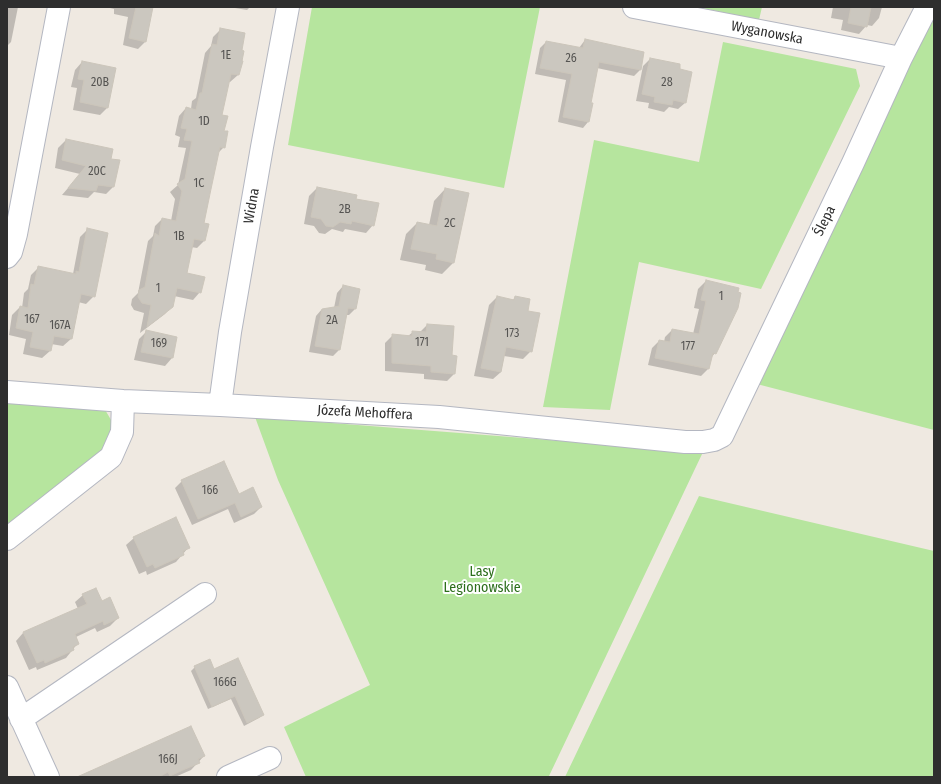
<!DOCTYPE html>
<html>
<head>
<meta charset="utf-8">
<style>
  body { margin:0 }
  #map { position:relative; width:941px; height:784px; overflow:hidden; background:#efe9e1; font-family:"Fira Sans Condensed",sans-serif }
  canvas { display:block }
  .frame { position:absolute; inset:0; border:8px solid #2e2e2e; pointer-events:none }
</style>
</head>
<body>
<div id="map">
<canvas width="941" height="784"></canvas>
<div class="frame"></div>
</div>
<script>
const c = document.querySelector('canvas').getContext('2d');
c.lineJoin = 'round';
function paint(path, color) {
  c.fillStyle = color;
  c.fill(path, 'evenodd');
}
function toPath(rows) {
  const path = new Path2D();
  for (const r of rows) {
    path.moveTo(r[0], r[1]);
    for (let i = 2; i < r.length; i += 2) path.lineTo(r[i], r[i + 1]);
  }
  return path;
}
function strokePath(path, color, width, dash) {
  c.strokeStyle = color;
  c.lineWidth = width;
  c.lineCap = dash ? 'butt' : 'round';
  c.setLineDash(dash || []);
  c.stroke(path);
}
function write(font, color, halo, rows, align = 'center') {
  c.font = font + ' "Fira Sans Condensed",sans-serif';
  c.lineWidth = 4;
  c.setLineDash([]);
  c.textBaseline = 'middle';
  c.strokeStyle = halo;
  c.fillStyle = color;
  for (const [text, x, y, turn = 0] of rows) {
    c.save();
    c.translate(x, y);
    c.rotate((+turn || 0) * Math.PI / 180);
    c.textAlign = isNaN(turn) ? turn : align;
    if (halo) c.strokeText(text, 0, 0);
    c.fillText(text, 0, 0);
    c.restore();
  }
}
const green = toPath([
  [312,7,540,7,504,188,288,145],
  [697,7,762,7,759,20],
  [934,10,934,430,753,383],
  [723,42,856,69,860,86,761,289,639,262,610,410,543,407,594,140,699,162],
  [7,402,104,408,114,425,110,444,7,526],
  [255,417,703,452,549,776,554,777,306,777,284,727,370,685,278,480],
  [699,496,934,551,934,777,565,777]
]);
const shadow = toPath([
  [7,7,18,7,11,42,7,46],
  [110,7,152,7,146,41,138,49,123,45,128,17,114,14,114,9,110,8],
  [229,7,250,7,247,10],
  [833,7,882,7,879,18,872,26,867,25,859,34,841,30,843,20,831,18],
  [220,30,240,51,241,62,242,62,238,75,230,82,228,82,221,116,224,147,217,154,203,224,208,225,204,241,197,248,191,247,186,274,200,292,193,300,174,296,172,306,165,314,140,333,144,313,134,310,131,305,132,299,138,293,148,241,153,236,155,226,162,219,171,221,175,199,170,192,178,185,186,148,178,147,180,137,175,135,179,116,186,108,191,109,192,101,196,98,205,53,211,46,213,37],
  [585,40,643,53,640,70,634,76,597,68,590,103,588,122,583,128,558,122,566,80,535,74,540,48,546,42,579,48],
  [650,59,685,103,678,109,669,107,664,112,648,108,649,103,636,101,643,66],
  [82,62,107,108,100,115,73,110,77,88,71,87,75,70],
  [66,140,110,160,113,187,106,194,94,192,88,198,62,195,80,174,55,168,58,148],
  [317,188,355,199,373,225,366,233,345,229,343,232,332,229,325,234,319,233,314,226,304,224,309,196],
  [445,189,454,262,442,274,425,270,426,265,400,260,406,234,417,223,429,225,434,201],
  [88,229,94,296,86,304,78,302,71,339,63,346,51,344,50,351,42,358,23,354,26,339,9,335,12,315,20,307,22,308,24,293,28,289,31,275,38,268,73,274,80,237],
  [706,281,737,293,715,353,711,358,708,369,701,376,648,365,652,348,659,341,664,342,665,337,672,330,693,334,699,309,694,308,698,289],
  [343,286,355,309,349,315,346,315,339,350,333,356,309,352,316,316,322,309,334,308,337,293],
  [497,297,513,300,515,297,527,312,531,351,523,359,504,356,501,372,493,379,474,376,489,305],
  [427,325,451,356,454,374,447,381,424,379,424,374,385,371,385,343,393,335,408,336,413,332,420,332],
  [146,332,176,337,172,358,165,366,134,360,139,339],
  [182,481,239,495,261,507,254,514,234,523,228,509,192,525,175,488],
  [134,538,188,548,176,562,147,575,146,571,139,574,126,545],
  [83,595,102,602,118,618,110,626,97,632,95,628,76,637,78,643,66,658,37,670,36,667,29,670,16,641,23,633,78,609,75,602],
  [195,667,213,670,263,715,259,718,244,726,231,699,208,709,191,671],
  [204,756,191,770,175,777,82,777]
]);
const building = toPath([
  [136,7,153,7,146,42,129,38,136,7],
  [851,7,871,7,867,27,848,23,851,7],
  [220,28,245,33,242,50,244,51,242,61,243,61,239,75,231,74,222,115,228,116,224,131,228,131,225,148,220,147,211,189,204,223,209,224,205,241,194,239,187,273,205,277,201,293,177,288,173,307,147,327,151,305,142,303,138,297,139,290,145,287,155,233,159,236,162,218,176,221,182,191,177,184,185,179,192,141,184,140,187,129,181,128,186,107,196,110,200,93,202,93,212,44,217,45,220,28],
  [585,39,644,52,641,70,599,62,591,103,593,103,589,122,563,117,572,74,540,68,546,41,583,48,585,39],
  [650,58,680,64,680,69,692,72,686,103,673,100,672,105,654,102,655,97,642,94,650,58],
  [82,61,116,68,108,108,80,102,84,80,78,79,82,61],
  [66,139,113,149,111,159,120,160,114,187,98,185,96,191,68,188,86,166,62,160,66,139],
  [317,187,357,195,356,199,379,203,374,226,352,221,351,224,340,222,333,227,326,226,321,219,311,217,317,187],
  [445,188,469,193,454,263,436,259,437,254,411,249,417,222,437,226,445,188],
  [87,228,108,233,95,297,81,294,72,339,54,336,51,351,30,347,33,332,16,328,20,306,28,308,31,284,34,285,38,266,76,274,76,271,79,272,87,228],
  [706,280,739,288,738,292,741,293,738,308,716,354,713,353,709,369,655,358,659,340,670,342,672,329,699,334,706,301,701,300,706,280],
  [343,285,360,289,356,309,348,308,340,350,315,346,322,309,340,306,339,306,343,285],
  [497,296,514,300,515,296,530,299,528,311,540,313,532,352,506,347,501,372,481,368,497,296],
  [427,324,454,326,452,355,457,356,455,374,431,372,431,366,392,363,392,334,412,336,412,331,426,332,427,324],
  [146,330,177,337,173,358,141,352,146,330],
  [224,461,239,494,253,487,262,507,241,517,235,503,198,519,181,480,224,461],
  [176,517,190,548,183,551,184,555,155,568,153,564,147,567,133,537,176,517],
  [96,588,102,601,110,597,119,618,104,625,103,621,75,634,79,644,73,647,74,650,45,663,44,660,37,663,23,632,87,604,82,594,96,588],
  [238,658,264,715,247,723,235,696,212,707,194,666,210,659,214,669,238,658],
  [191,726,205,756,198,759,200,763,185,769,170,776,168,772,159,777,77,777,191,726]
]);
const minor = toPath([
  [634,7,901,58],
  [7,257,11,252,16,234,59,7],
  [7,392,123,401,220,405,439,417,685,442,703,442,714,440,722,436,853,163,901,58,927,7],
  [220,405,230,332,262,147,288,7],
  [7,539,111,457,122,432,123,401],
  [7,687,48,777],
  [21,719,205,594],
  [228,777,270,758]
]);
const numberNames = [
  ["1E",226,56],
  ["26",571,59],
  ["20B",100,83],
  ["28",667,83],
  ["1D",204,122],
  ["20C",97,172],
  ["1C",199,184],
  ["2B",345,210],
  ["2C",450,224],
  ["1B",179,237],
  ["1",158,289],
  ["1",721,297],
  ["167",32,320],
  ["2A",332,321],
  ["167A",60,326],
  ["173",512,334],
  ["171",422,343],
  ["169",159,344],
  ["177",688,347],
  ["166",210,491],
  ["166G",225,683],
  ["166J",168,760]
];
const streetNames = [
  ["Wyganowska",767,33,11],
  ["Widna",252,206,-80],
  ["Ślepa",825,221,-64],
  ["Józefa Mehoffera",365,413,3]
];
const parkNames = [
  ["Lasy",482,572],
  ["Legionowskie",482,588]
];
paint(green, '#b6e59e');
paint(shadow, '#0003');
paint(building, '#cbc7bf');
strokePath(building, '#cbc5ba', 1);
strokePath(minor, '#b4b7c1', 24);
strokePath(minor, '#fff', 22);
write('12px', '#555452', null, numberNames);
write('14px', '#2e2e2e', '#fff', streetNames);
write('14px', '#2c6e1b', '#fff', parkNames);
</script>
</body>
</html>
